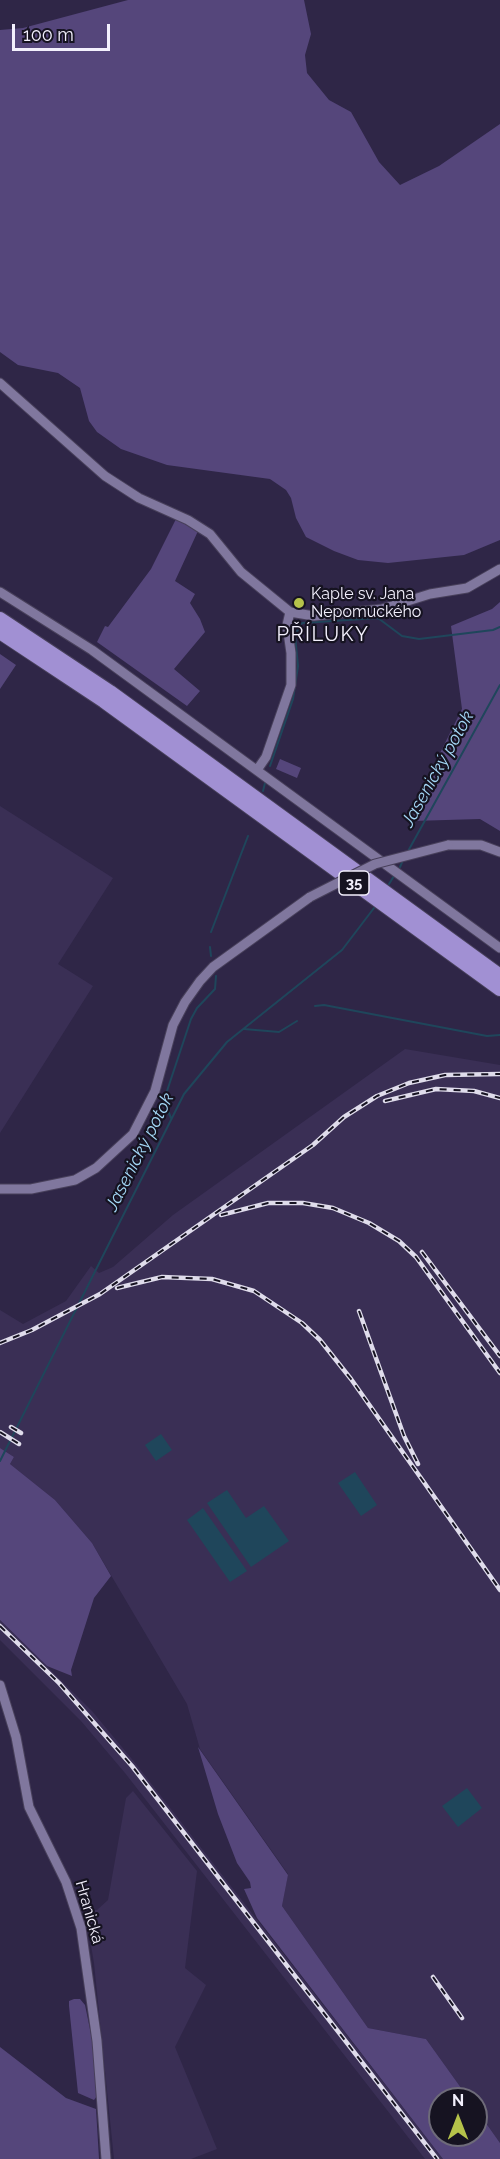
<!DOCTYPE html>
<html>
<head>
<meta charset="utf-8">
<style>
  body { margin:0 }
  #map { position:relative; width:500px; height:2159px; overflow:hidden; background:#2f2647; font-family:Raleway,sans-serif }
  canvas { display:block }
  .north { position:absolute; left:428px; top:2087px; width:60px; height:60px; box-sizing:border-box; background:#161321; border:2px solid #6e6b79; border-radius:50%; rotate:0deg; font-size:16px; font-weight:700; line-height:24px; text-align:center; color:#f3f0fd }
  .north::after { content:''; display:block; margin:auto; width:21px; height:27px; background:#b5c24a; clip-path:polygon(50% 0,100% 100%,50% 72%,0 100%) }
  .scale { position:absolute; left:12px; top:24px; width:98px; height:27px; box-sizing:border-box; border:3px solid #f3f0fd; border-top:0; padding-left:8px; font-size:18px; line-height:21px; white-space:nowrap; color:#f3f0fd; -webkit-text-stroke:4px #161321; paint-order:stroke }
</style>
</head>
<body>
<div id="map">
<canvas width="500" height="2159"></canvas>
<div class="north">N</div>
<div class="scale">100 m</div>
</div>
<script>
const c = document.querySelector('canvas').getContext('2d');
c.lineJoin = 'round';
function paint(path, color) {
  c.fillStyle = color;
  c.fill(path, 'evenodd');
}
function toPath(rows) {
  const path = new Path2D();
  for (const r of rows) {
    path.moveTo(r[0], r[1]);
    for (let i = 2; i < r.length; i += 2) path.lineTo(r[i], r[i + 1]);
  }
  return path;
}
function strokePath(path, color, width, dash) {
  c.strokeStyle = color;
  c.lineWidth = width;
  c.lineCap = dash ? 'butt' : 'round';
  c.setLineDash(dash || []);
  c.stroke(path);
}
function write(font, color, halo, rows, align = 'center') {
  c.font = font + ' Raleway,sans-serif';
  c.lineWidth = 4.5;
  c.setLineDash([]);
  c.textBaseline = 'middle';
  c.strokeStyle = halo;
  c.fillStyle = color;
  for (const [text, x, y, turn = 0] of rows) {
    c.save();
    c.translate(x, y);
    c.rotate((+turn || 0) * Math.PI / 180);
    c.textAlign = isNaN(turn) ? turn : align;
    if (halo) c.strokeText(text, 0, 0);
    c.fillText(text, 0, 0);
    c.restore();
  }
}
const built = toPath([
  [0,806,113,878,58,964,93,986,0,1133],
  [405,1049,500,1065,500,2143,476,2109,476,2099,469,2099,426,2039,368,2028,282,1906,288,1874,200,1749,187,1704,92,1543,55,1500,10,1464,14,1457,0,1448,0,1310,23,1324,66,1301,91,1266,99,1273,113,1267,173,1215],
  [0,1620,92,1711,136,1764,443,2159,425,2159,125,1773,81,1721,0,1640],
  [133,1791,197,1871,185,1968,206,1985,175,2047,217,2149,191,2159,114,2159,94,1963,85,1910,97,1910,108,1900,126,1798]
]);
const green = toPath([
  [128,0,304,0,311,34,305,55,307,73,329,100,351,112,379,162,400,185,439,166,500,124,500,540,464,555,388,563,358,560,334,551,306,537,296,518,291,498,286,490,270,479,167,465,121,449,97,432,89,421,80,388,58,373,18,365,0,352,0,30,23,28],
  [176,519,198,531,175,581,195,594,190,603,200,619,205,632,174,669,200,691,187,706,97,642,105,626,108,627,151,569],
  [500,602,500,831,480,819,412,821,420,793,462,709,451,626,492,609],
  [0,654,16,665,0,689],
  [280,759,301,768,297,778,276,769],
  [0,1448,14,1457,10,1464,55,1500,92,1543,111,1576,94,1598,71,1670,72,1676,47,1666,0,1620],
  [198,1747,288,1875,282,1906,368,2028,426,2039,469,2099,440,2099,440,2135,476,2135,476,2109,500,2143,500,2159,443,2159,257,1918,244,1889,251,1888,250,1882,237,1863,218,1814],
  [74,1999,80,1999,85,2005,92,2039,97,2096,94,2100,78,2093,69,2006,69,2001],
  [0,2047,66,2098,96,2109,99,2159,0,2159]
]);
const water = toPath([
  [161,1434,172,1450,156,1461,145,1445],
  [355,1472,377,1505,361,1516,338,1483],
  [227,1490,246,1518,264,1506,289,1541,251,1567,207,1503],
  [203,1508,247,1571,230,1582,187,1520],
  [467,1788,482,1808,458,1827,442,1806]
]);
const stream = toPath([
  [270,766,293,699,298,666,295,635,302,623,378,618,402,636,419,639,493,630,500,627],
  [263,791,265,783],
  [407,853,500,685],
  [400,867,403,860],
  [389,884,394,876],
  [211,932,248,836],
  [210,947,211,956],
  [315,1006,324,1005,487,1036,500,1035],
  [244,1029,279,1032,297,1021],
  [171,1118,166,1106,167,1091,191,1019,197,1008,215,989,216,976],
  [0,1461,184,1094,227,1042,342,950,374,908]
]);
const minor = toPath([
  [0,383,105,476,139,498,188,520,210,534,241,572,290,612,314,616,382,609,430,594,467,588,500,569],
  [0,592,92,650,500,948],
  [257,770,266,757,291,685,291,653,287,625,290,612],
  [448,845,481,845,500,852],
  [0,1189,31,1189,75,1180,96,1168,133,1134,155,1091,173,1025,185,1002,200,981,213,967,310,897],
  [0,1685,16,1737,29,1807,66,1882,81,1928,97,2041,106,2159]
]);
const highway = toPath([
  [0,619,110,692,500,976],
  [0,632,104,701,500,989]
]);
const rail = toPath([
  [385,1101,436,1089,474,1091,500,1098],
  [221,1215,268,1203,303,1203,333,1208,369,1223,399,1241,416,1257,500,1373],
  [422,1252,500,1356],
  [117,1288,162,1277,212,1279,254,1291,302,1323,320,1340,351,1379,500,1590],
  [359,1311,404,1436,418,1464],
  [0,1343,32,1330,100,1294,313,1145,344,1117,377,1096,409,1083,445,1075,500,1074],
  [11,1427,21,1433],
  [0,1432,19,1444],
  [0,1626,59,1683,132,1766,437,2159],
  [433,1977,462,2018]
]);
const minorBridge = toPath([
  [310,897,375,864,448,845]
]);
const markers = [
  [299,603,6,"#b5c24a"]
];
const shields = [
  [354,883,30]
];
const shieldNames = [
  ["35",354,883]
];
const poiNames = [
  ["Kaple sv. Jana",311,594],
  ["Nepomuckého",311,612]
];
const streetNames = [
  ["Hranická",89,1912,74]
];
const waterNames = [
  ["Jasenický potok",438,769,-61],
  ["Jasenický potok",140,1152,-63]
];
const quarterNames = [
  ["PŘÍLUKY",323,635]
];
paint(built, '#3a2f55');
paint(green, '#55467b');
paint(water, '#1f465b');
strokePath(stream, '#1f465b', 2);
strokePath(minor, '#48405b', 11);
strokePath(highway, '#48405b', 16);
strokePath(minor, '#80779e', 9);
strokePath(highway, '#a190d3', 14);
strokePath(rail, '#dfdceb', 4.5);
strokePath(rail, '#161321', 2, [7]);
strokePath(minorBridge, '#48405b', 11, []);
strokePath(minorBridge, '#80779e', 9);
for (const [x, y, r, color] of markers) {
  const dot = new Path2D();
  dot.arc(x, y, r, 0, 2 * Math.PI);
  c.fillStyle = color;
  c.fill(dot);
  strokePath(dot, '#161321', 2);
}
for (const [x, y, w] of shields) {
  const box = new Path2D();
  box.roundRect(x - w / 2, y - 12, w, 24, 4.5);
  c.fillStyle = '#161321';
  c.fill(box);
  strokePath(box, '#f3f0fd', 1.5);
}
write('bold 15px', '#f3f0fd', null, shieldNames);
write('16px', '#f3f0fd', '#161321', poiNames, 'left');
write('16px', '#f3f0fd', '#161321', streetNames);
write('italic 18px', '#a4d8f7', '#161321', waterNames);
c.letterSpacing = '1.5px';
write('20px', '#f3f0fd', '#161321', quarterNames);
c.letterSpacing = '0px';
</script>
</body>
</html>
